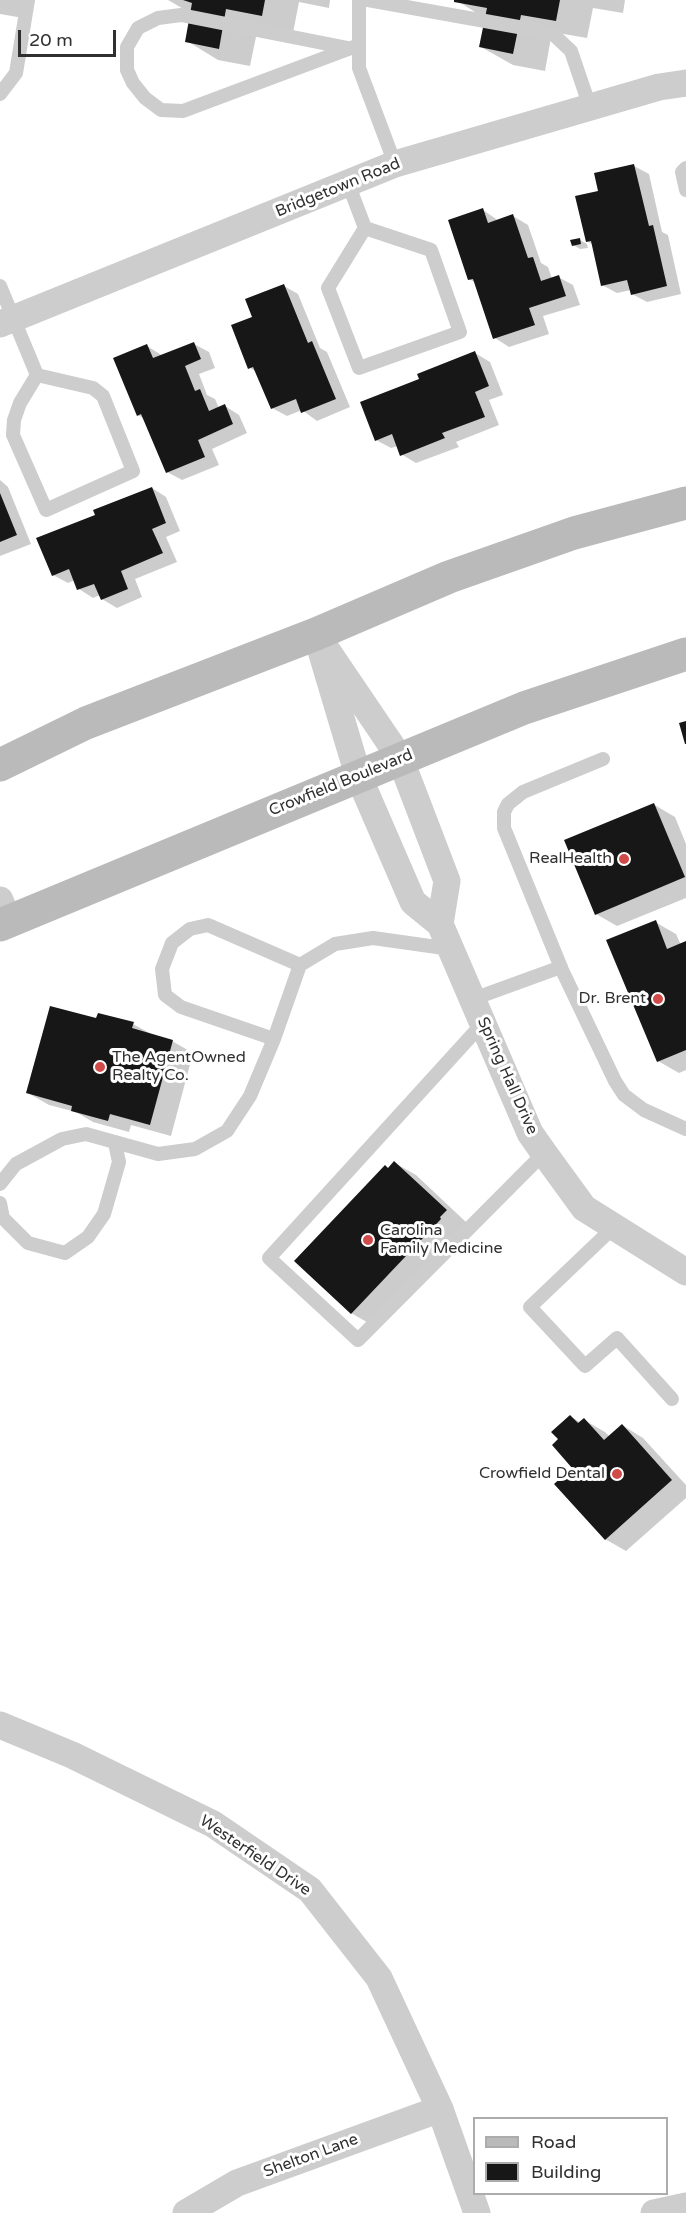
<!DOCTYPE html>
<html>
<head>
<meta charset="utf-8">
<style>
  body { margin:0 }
  #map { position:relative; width:686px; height:2213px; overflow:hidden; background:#fff; font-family:"Varela Round",sans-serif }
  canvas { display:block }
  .legend { position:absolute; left:473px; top:2117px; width:195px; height:78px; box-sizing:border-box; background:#fff; border:2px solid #acacac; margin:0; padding:8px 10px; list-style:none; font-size:18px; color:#303030 }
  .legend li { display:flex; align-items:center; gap:12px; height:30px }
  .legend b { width:30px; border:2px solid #acacac }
  .scale { position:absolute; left:18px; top:30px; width:98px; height:27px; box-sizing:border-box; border:3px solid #303030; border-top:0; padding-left:8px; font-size:18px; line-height:21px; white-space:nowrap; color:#303030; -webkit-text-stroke:4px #fff; paint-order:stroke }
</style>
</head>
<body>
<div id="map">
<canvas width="686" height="2213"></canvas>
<ul class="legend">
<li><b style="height:8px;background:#bababa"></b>Road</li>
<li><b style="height:16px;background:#171717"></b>Building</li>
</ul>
<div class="scale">20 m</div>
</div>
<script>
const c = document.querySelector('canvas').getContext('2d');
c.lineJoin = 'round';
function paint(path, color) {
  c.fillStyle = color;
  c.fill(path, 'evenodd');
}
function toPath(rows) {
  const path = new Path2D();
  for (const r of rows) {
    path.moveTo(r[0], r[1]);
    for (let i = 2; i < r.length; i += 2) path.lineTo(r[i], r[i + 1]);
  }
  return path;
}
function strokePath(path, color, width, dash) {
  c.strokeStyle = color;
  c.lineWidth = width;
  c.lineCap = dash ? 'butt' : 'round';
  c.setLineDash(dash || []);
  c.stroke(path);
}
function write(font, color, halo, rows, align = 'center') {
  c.font = font + ' "Varela Round",sans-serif';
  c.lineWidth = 6;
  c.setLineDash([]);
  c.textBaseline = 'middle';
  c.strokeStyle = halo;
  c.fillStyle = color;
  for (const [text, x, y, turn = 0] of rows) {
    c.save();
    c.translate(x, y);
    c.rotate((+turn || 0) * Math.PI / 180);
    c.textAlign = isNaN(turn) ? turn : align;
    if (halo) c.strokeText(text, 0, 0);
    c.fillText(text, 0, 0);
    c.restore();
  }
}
const shadow = toPath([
  [0,0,32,0,29,19,0,14],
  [168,0,330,0,329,8,299,2,293,33,258,27,250,66,218,60,187,41,192,14],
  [456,0,625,0,623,13,593,8,587,38,552,32,545,71,513,65,481,47,486,19],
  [634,166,649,174,662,232,668,235,681,294,647,302,632,294,631,290,617,293,602,285,593,245,587,241,600,192],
  [483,210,499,221,513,216,528,225,541,263,548,267,552,279,558,277,573,285,580,305,543,316,549,334,509,347,495,338,476,283,469,279],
  [580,240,587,244,588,248,580,249,573,245],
  [284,286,298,294,320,348,327,352,350,407,317,421,302,410,287,416,272,408,257,372,250,368,254,317],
  [194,344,209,352,215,368,199,374,207,395,215,399,219,408,225,406,239,415,247,433,212,449,219,465,182,480,167,472,145,419,138,415,147,346,163,356],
  [475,353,490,362,503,395,489,400,499,425,456,442,459,447,416,463,401,454,398,446,391,448,376,440,421,379],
  [0,480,8,487,31,544,0,556],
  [152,488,166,497,180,531,166,537,177,562,135,579,142,597,117,608,102,599,100,595,93,598,79,589,75,580,68,583,53,575,97,516],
  [653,804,675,817,686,844,686,898,617,926,596,914],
  [655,922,676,934,681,945,686,943,686,1070,679,1073,658,1061],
  [99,1015,133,1024,155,1036,172,1041,193,1053,171,1136,131,1125,129,1132,93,1122,76,1112,49,1105,28,1093],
  [395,1163,416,1175,467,1223,372,1325,351,1313,389,1168],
  [570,1416,581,1423,584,1420,605,1432,610,1437,622,1425,643,1438,686,1485,686,1498,626,1551,605,1539,560,1439]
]);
const building = toPath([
  [183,0,265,0,262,16,226,9,219,49,185,42,192,3],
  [454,0,560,0,556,21,521,15,513,54,479,47,487,8,454,2],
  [634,164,649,226,653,225,667,286,631,295,627,280,601,286,591,241,586,242,575,196,598,191,594,173],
  [483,208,488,223,513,214,528,258,533,257,541,281,559,275,566,296,529,308,535,325,493,339,473,279,468,280,448,220],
  [580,238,581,244,572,246,570,240],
  [284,284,308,343,312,341,336,399,301,413,296,399,271,409,253,367,248,369,231,325,252,317,245,299],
  [194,342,201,359,185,366,195,391,200,389,209,411,225,404,233,424,198,440,205,457,166,473,141,414,137,416,113,358,147,344,153,358],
  [475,351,489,386,475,392,485,417,442,433,445,438,400,456,392,434,375,441,360,402,419,379,417,374],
  [152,487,166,523,152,529,163,553,121,571,128,589,101,600,94,584,77,590,69,569,52,576,36,538,95,515,93,510],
  [0,493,17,535,0,542],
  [686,721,686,744,685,744,679,723],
  [654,803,685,877,595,915,564,840],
  [656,920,667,949,686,941,686,1050,657,1062,606,940],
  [50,1006,96,1018,98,1013,134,1022,132,1028,173,1040,150,1125,110,1114,108,1121,71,1111,72,1106,26,1093],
  [394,1161,447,1210,440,1217,441,1219,351,1314,294,1261,385,1165,388,1168],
  [570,1415,578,1423,584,1418,604,1440,622,1424,672,1480,605,1540,554,1484,572,1468,552,1445,558,1439,551,1432]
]);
const service = toPath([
  [359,0,359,68,395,164],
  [368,0,524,28,554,35,571,51,590,107],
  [348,48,181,15,158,18,138,28,127,47,127,70,133,83,145,98,161,110,183,111,359,45],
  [0,94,16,73,28,0],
  [686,168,682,172,686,190],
  [348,183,365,228,328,288,359,368,460,332,431,250,365,228],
  [0,286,37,375,20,403,14,420,13,435,46,510,133,471,103,396,93,388,37,375],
  [603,759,523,792,508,804,504,812,504,828,562,970,615,1081,624,1095,644,1110,686,1129],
  [473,999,561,967],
  [483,1023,269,1258,358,1340,544,1153],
  [274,1039,181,1007,165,995,162,969,172,943,190,929,208,925,300,965],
  [0,1184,16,1164,62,1139,86,1134,158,1154,195,1149,227,1131,250,1096,274,1039,300,965,335,944,373,938,451,949],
  [0,1203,3,1218,28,1243,65,1253,88,1237,104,1214,119,1162,115,1143],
  [614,1227,530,1307,585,1366,617,1338,672,1399]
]);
const minor = toPath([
  [0,324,395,164,659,87,686,83],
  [316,634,400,758,447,881,440,924,413,902,358,775,316,634],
  [0,900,9,922],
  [440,924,530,1133,544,1153,584,1208,686,1272],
  [0,1725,72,1755,213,1824,310,1890,379,1978,440,2109,477,2213],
  [186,2213,237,2183,440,2109],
  [654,2213,686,2206]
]);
const secondary = toPath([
  [0,765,86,723,316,634,449,577,574,533,686,503],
  [0,925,524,708,686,654]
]);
const markers = [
  [624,859,6,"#d04a49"],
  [658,999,6,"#d04a49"],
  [100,1067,6,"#d04a49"],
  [368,1240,6,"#d04a49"],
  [617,1474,6,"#d04a49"]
];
const streetNames = [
  ["Bridgetown Road",338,188,-22],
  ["Crowfield Boulevard",341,783,-22],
  ["Spring Hall Drive",507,1076,66],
  ["Westerfield Drive",255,1856,34],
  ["Shelton Lane",311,2156,-20]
];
const poiNames = [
  ["RealHealth",612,859],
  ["Dr. Brent",646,999],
  ["The AgentOwned",112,1058,"left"],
  ["Realty Co.",112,1076,"left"],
  ["Carolina",380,1231,"left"],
  ["Family Medicine",380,1249,"left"],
  ["Crowfield Dental",605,1474]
];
paint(shadow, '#0003');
paint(building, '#171717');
strokePath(service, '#cdcdcd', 14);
strokePath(minor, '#cdcdcd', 27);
strokePath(secondary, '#bababa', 33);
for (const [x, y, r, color] of markers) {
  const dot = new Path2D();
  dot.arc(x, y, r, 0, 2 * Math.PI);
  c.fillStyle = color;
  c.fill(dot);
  strokePath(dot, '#fff', 2);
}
write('16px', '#303030', '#fff', streetNames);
write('16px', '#303030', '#fff', poiNames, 'right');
</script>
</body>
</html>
